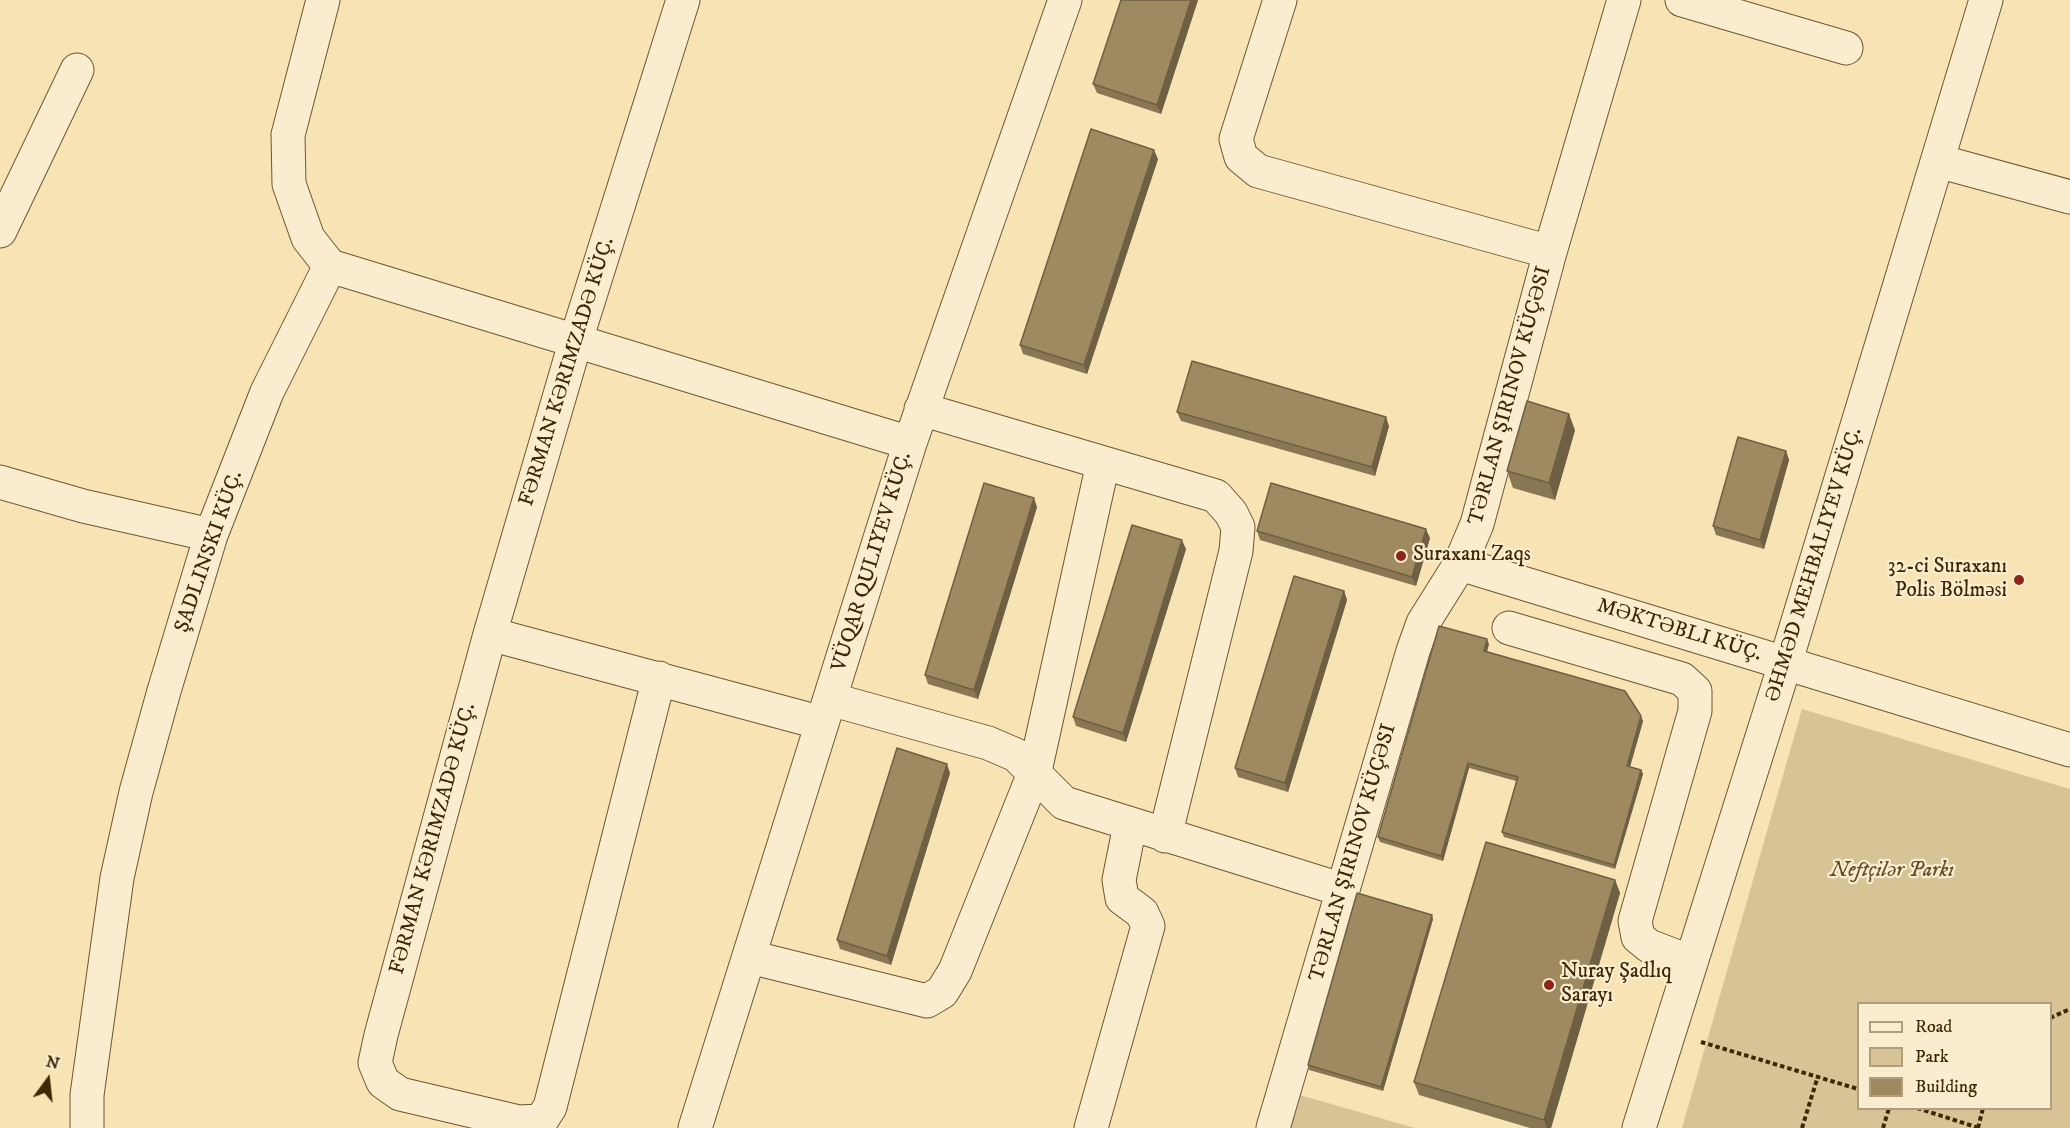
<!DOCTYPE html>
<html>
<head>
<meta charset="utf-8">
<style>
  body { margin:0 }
  #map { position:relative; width:2070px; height:1128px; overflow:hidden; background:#f8e3b5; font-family:"IM FELL DW Pica",serif }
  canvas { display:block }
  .legend { position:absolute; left:1857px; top:1002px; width:195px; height:108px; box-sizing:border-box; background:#faedcf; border:2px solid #af9e7e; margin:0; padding:8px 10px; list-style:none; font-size:18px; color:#3e2804 }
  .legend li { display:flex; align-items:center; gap:12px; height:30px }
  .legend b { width:30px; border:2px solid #af9e7e }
  .north { position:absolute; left:18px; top:1050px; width:60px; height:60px; -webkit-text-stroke:4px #faedcf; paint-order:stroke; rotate:15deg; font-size:16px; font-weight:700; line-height:24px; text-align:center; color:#3e2804 }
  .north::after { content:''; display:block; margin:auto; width:21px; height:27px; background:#3e2804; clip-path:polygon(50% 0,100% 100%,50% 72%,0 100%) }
</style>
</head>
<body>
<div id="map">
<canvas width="2070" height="1128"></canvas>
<ul class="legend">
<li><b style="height:8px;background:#faedcf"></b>Road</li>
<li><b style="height:16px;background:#d8c397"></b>Park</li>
<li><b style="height:16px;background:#9f8960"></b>Building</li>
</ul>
<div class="north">N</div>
</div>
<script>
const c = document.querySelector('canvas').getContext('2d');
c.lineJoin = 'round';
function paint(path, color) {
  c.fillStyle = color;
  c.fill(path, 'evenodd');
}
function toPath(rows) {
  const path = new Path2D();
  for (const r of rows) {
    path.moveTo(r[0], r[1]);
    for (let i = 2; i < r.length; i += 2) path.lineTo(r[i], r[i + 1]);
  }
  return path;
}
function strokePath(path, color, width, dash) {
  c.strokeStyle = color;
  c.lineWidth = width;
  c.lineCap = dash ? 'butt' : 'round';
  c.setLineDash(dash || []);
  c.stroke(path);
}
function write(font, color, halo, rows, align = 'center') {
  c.font = font + ' "IM FELL DW Pica",serif';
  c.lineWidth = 4.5;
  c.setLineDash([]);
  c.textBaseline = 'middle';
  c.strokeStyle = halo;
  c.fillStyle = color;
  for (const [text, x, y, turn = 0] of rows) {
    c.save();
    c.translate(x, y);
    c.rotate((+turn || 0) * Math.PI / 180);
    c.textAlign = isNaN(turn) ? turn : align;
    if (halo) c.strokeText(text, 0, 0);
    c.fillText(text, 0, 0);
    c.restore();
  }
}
const green = toPath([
  [1802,709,2070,789,2070,1128,1682,1128],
  [1858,1004,2050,1004,2050,1108,1858,1108],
  [1300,1095,1415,1128,1290,1128]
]);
const path = toPath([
  [2050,1018,2070,1009],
  [1701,1042,1858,1089],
  [1917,1108,1979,1128],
  [1802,1128,1818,1076],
  [1883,1128,1889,1108],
  [1978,1128,1983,1108]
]);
const minor = toPath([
  [1280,0,1236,139,1241,157,1258,171,1550,252],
  [1682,0,1846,48],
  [1938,161,2070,197],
  [0,231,77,70],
  [330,266,910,443],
  [921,409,1216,496,1231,513,1238,527,1236,551,1165,836],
  [0,482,83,506,211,535],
  [1460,564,2070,750],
  [1509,628,1682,679,1695,691,1695,711,1635,921,1638,937,1649,946,1691,962],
  [490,634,822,723],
  [659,678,550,1107,541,1121,519,1122,400,1094,383,1082,375,1063,381,1035,490,634,576,340,683,0],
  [830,699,988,743,1016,755,1064,803,1343,890],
  [750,957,927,1001,942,992,955,971,1035,771,1103,463],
  [87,1128,87,1095,117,878,136,792,164,691,211,535,267,392,330,266,308,238,289,184,288,135,323,0],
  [695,1128,910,443,1065,0],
  [1091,1128,1148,926,1142,913,1122,898,1119,880,1130,825],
  [1273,1128,1413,651,1423,623,1460,564,1477,524,1550,252,1624,0],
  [1639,1128,1785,664,1986,0]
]);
const wall = toPath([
  [1121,0,1198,0,1161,114,1097,93,1093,84],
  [1158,159,1087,374,1023,354,1020,345],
  [1177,412,1389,426,1375,476,1181,421],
  [1575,430,1555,500,1513,488,1507,471],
  [1786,451,1789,460,1764,549,1716,535,1713,526],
  [1037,507,978,699,928,684,925,675],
  [1257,531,1430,538,1416,586,1260,540],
  [1186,549,1126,742,1076,726,1073,717],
  [1344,591,1347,600,1288,792,1238,777,1235,768],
  [1489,644,1487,651,1643,721,1630,767,1641,770,1643,774,1615,869,1504,837,1502,832,1516,781,1469,768,1443,861,1380,842,1378,837],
  [950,773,891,965,840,949,837,940],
  [1615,880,1620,893,1551,1128,1530,1128,1419,1095,1414,1082],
  [1433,919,1383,1091,1309,1070,1308,1065]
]);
const shadedWall = toPath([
  [1191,0,1198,0,1161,114,1157,105],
  [1154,150,1158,159,1087,374,1084,365],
  [1569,414,1575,430,1555,500,1549,483],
  [1386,417,1389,426,1375,476,1372,467],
  [1786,451,1789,460,1764,549,1760,540],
  [1034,498,1037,507,978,699,974,690],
  [1426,529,1430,538,1416,586,1412,577],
  [1182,540,1186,549,1126,742,1123,733],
  [1344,591,1347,600,1288,792,1285,783],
  [1487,639,1489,644,1486,655,1484,651],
  [1641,716,1643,721,1629,770,1627,766],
  [1468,763,1469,768,1443,861,1441,856],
  [947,764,950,773,891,965,887,956],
  [1641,770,1643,774,1615,869,1614,865],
  [1615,880,1620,893,1551,1128,1547,1128,1544,1120],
  [1432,915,1433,919,1383,1091,1381,1087]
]);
const building = toPath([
  [1121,0,1191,0,1157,105,1093,84,1121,0],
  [1091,129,1154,150,1084,365,1020,345,1091,129],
  [1192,361,1386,417,1372,467,1177,412,1192,361],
  [1527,401,1569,414,1549,483,1507,471,1527,401],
  [1738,437,1786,451,1760,540,1713,526,1738,437],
  [984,483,1034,498,974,690,925,675,984,483],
  [1271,483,1426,529,1412,577,1257,531,1271,483],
  [1132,525,1182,540,1123,733,1073,717,1132,525],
  [1294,576,1344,591,1285,783,1235,768,1294,576],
  [1439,626,1487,639,1484,651,1625,691,1641,716,1627,766,1641,770,1614,865,1502,832,1518,777,1468,763,1441,856,1378,837,1439,626],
  [897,748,947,764,887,956,837,940,897,748],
  [1486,842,1615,880,1544,1120,1414,1082,1486,842],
  [1357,893,1432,915,1381,1087,1308,1065,1357,893]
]);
const markers = [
  [1401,556,6,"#8f2418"],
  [2019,580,6,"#8f2418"],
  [1549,985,6,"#8f2418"]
];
const streetNames = [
  ["FƏRMAN KƏRIMZADƏ KÜÇ.",568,372,-73],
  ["TƏRLAN ŞIRINOV KÜÇƏSI",1511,396,-75],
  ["ŞADLINSKI KÜÇ.",210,552,-71],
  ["VÜQAR QULIYEV KÜÇ.",873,562,-73],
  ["ƏHMƏD MEHBALIYEV KÜÇ.",1815,565,-73],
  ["MƏKTƏBLI KÜÇ.",1679,631,17],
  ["FƏRMAN KƏRIMZADƏ KÜÇ.",434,839,-75],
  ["TƏRLAN ŞIRINOV KÜÇƏSI",1354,853,-74]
];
const poiNames = [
  ["Suraxanı Zaqs",1413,556],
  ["32-ci Suraxanı",2007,568,"right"],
  ["Polis Bölməsi",2007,592,"right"],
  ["Nuray Şadlıq",1561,973],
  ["Sarayı",1561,997]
];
const parkNames = [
  ["Neftçilər Parkı",1892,872]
];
paint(green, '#d8c397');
strokePath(minor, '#6c5730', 35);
strokePath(path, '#3e2804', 4, [4.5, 3]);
strokePath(minor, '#faedcf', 33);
paint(wall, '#897653');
paint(shadedWall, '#6f6043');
paint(building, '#9f8960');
strokePath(building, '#6f6043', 1.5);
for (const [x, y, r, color] of markers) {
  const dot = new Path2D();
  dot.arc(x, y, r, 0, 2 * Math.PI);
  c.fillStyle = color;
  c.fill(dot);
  strokePath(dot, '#faedcf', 2);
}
write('21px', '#3e2804', '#faedcf', streetNames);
write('21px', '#3e2804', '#faedcf', poiNames, 'left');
write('italic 21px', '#644f29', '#faedcf', parkNames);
</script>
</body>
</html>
